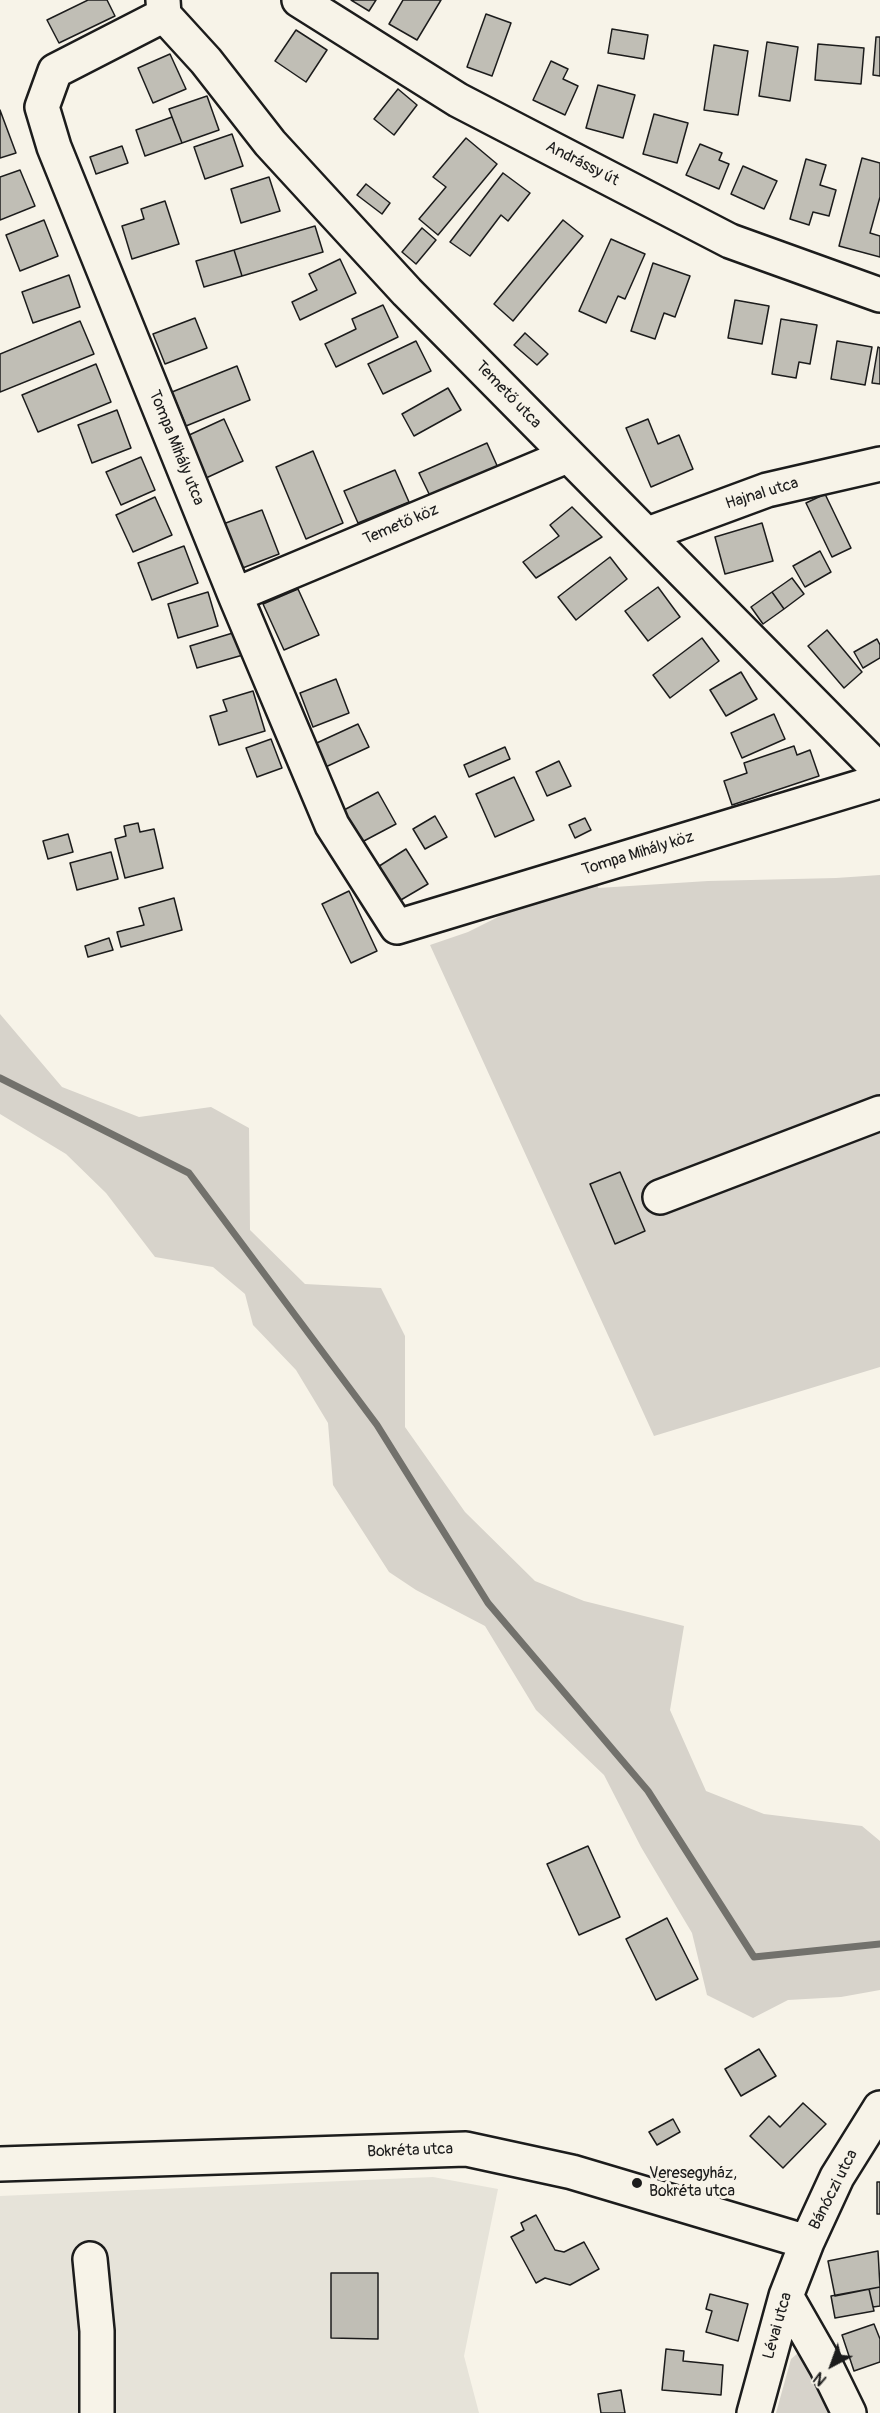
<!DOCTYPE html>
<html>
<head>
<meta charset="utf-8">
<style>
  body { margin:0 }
  #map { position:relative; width:880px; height:2413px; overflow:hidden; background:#f7f3e8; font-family:Pangolin,sans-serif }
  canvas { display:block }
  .north { position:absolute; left:802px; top:2335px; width:60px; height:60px; -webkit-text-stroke:4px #f7f3e8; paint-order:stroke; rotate:221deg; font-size:16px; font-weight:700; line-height:24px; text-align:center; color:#1c1c1c }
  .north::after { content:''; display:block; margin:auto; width:21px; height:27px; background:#1c1c1c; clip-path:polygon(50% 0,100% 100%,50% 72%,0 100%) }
</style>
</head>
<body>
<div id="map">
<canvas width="880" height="2413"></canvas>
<div class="north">N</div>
</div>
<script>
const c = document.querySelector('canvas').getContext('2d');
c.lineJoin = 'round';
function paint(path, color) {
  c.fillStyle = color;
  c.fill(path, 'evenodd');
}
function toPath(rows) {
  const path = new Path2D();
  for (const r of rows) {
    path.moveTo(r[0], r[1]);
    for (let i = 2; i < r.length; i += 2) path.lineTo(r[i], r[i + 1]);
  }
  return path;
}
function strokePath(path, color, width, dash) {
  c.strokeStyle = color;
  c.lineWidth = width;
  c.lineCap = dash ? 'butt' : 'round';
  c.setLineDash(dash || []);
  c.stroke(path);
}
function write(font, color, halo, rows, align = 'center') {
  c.font = font + ' Pangolin,sans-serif';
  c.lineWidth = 6;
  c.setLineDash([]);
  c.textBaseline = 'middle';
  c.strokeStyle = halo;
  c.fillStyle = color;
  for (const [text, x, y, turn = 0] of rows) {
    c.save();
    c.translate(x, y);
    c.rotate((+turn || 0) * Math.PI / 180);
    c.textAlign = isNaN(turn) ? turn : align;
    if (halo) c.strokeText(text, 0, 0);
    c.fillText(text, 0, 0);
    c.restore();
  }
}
const built = toPath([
  [433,2177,498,2189,464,2356,479,2413,0,2413,0,2196]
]);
const green = toPath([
  [880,875,880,1367,654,1436,430,945,468,932,510,911,599,879,598,888,708,881,836,878],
  [0,1014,62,1087,139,1117,211,1107,249,1128,250,1230,305,1284,381,1288,405,1336,405,1427,465,1512,535,1581,584,1601,684,1626,670,1710,706,1791,764,1814,862,1826,880,1841,880,1990,841,1997,788,2000,753,2018,707,1995,692,1933,641,1847,604,1775,536,1710,485,1626,416,1590,389,1572,333,1485,328,1423,296,1370,253,1325,245,1294,213,1267,155,1257,106,1193,66,1154,0,1114],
  [798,2353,806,2357,836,2413,776,2413,791,2359]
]);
const stream = toPath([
  [0,1078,189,1173,377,1425,488,1603,648,1791,754,1957,880,1944]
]);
const building = toPath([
  [88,0,107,0,115,16,59,43,47,20,88,0],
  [351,0,376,0,369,11,351,0],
  [403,0,441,0,417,40,389,24,403,0],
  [486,14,511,23,492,76,467,67,486,14],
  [612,29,648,35,644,59,608,53,612,29],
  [296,30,327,50,306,82,275,61,296,30],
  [876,37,880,37,880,76,873,75,876,37],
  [767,42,798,47,790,101,759,96,767,42],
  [818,44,864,48,861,84,815,80,818,44],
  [714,45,748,51,738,115,704,110,714,45],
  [170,54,186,89,153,103,138,68,170,54],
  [551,61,568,69,563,79,578,86,565,115,533,100,551,61],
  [598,85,635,95,623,138,586,128,598,85],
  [398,89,417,105,394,135,374,119,398,89],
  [207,96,219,130,182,143,169,109,207,96],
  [0,110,16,153,0,158,0,110],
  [654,114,688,123,677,163,643,154,654,114],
  [172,117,182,143,145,156,136,130,172,117],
  [232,134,243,166,205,179,194,147,232,134],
  [466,138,497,164,438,235,419,219,446,187,433,177,466,138],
  [700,144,722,153,719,160,729,164,719,189,686,175,700,144],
  [122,146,128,163,96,174,90,157,122,146],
  [862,158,880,163,880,197,870,233,880,236,880,257,839,246,862,158],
  [806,159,826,165,820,185,836,190,829,216,813,212,809,225,790,219,806,159],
  [743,166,777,181,764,209,731,194,743,166],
  [20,170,35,206,0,220,0,177,20,170],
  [503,173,530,193,508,221,501,215,470,256,450,242,503,173],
  [269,177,280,211,241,223,231,189,269,177],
  [366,184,390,203,382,214,357,195,366,184],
  [165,201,179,244,132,259,122,226,144,219,141,209,165,201],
  [44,220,58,256,20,271,6,235,44,220],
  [563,220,583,236,513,321,494,304,563,220],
  [315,226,323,252,242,276,234,250,315,226],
  [422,228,436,240,416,264,402,252,422,228],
  [611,239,645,254,625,299,618,296,606,323,579,311,611,239],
  [234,250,242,276,204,287,196,261,234,250],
  [340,259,356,293,300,320,292,302,317,290,309,274,340,259],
  [653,263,690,276,675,317,664,313,655,339,631,331,653,263],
  [69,275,80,307,33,323,22,292,69,275],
  [735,300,769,306,762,344,728,338,735,300],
  [383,305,398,337,336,367,325,344,356,329,352,319,383,305],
  [195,318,207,348,165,364,153,334,195,318],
  [781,319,817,325,810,364,799,362,796,378,772,374,781,319],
  [80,321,94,354,0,392,0,354,80,321],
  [525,333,548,354,537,365,514,345,525,333],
  [416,341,431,371,383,394,368,364,416,341],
  [837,341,872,347,865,385,831,379,837,341],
  [878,347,880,348,880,384,872,383,878,347],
  [96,364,111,402,38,432,22,395,96,364],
  [237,366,250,400,186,426,172,392,237,366],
  [448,388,461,410,414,436,402,414,448,388],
  [117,410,131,448,92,463,78,425,117,410],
  [224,419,243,461,206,478,187,436,224,419],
  [648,419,658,444,679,435,693,469,651,487,626,428,648,419],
  [487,443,499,470,432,500,419,473,487,443],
  [313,451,343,523,306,539,276,467,313,451],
  [141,457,155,490,121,505,106,472,141,457],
  [395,470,409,502,358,523,344,491,395,470],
  [825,494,851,548,832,557,806,503,825,494],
  [155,497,172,535,133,552,116,515,155,497],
  [572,507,602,537,536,578,523,562,559,536,550,525,572,507],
  [262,510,279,554,240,569,223,524,262,510],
  [762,523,773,561,725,574,715,537,762,523],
  [184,546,198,583,152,600,138,563,184,546],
  [820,551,831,572,805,587,793,566,820,551],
  [610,557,627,579,576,620,558,597,610,557],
  [792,578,804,594,784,609,772,592,792,578],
  [658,587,680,617,648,641,625,611,658,587],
  [298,589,319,635,284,650,263,604,298,589],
  [208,592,218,626,178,638,168,604,208,592],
  [772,592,784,609,763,624,751,607,772,592],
  [827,630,862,672,844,688,808,646,827,630],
  [236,632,243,655,197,668,190,646,236,632],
  [702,638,719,661,670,698,653,675,702,638],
  [877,639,880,645,880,658,863,668,854,652,877,639],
  [741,672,757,699,726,716,710,690,741,672],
  [336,679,349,713,313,727,300,693,336,679],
  [253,691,265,731,219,745,210,716,227,711,223,700,253,691],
  [774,714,785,739,742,758,731,733,774,714],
  [358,724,369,747,319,770,308,747,358,724],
  [271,739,282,768,257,777,246,748,271,739],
  [794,746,797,755,810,750,819,776,732,805,724,781,747,773,744,763,794,746],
  [505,747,510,759,469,777,464,765,505,747],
  [559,761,571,786,547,796,536,772,559,761],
  [514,777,534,820,495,837,476,794,514,777],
  [378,792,396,824,362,842,344,810,378,792],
  [435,816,447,837,425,849,413,829,435,816],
  [585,818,591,830,575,838,569,825,585,818],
  [138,823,140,832,154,829,163,868,125,878,115,839,126,836,124,826,138,823],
  [68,834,73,852,48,859,43,841,68,834],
  [406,849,428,884,394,904,373,870,406,849],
  [111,852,118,879,77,890,70,863,111,852],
  [349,891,377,951,351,963,322,904,349,891],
  [174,898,182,930,121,947,117,932,144,925,139,908,174,898],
  [109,938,113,950,88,957,85,946,109,938],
  [620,1172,645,1231,615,1244,590,1184,620,1172],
  [588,1846,620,1917,579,1935,547,1864,588,1846],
  [667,1918,698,1979,656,2000,626,1939,667,1918],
  [759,2049,776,2076,741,2096,725,2069,759,2049],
  [803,2103,826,2124,783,2168,750,2136,769,2116,780,2127,803,2103],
  [673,2119,680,2132,657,2145,649,2132,673,2119],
  [877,2182,880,2182,880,2214,877,2214,877,2182],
  [536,2215,555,2250,564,2252,584,2242,599,2269,570,2285,545,2278,536,2283,511,2237,524,2230,521,2223,536,2215],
  [878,2251,880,2287,835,2296,828,2261,878,2251],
  [331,2273,378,2273,378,2339,331,2338,331,2273],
  [880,2287,880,2306,873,2307,869,2289,880,2287],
  [869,2289,874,2311,835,2318,831,2296,869,2289],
  [710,2294,748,2304,738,2341,706,2332,712,2311,706,2309,710,2294],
  [874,2324,880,2339,880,2362,854,2371,842,2335,874,2324],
  [666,2349,684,2351,683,2361,723,2365,721,2395,662,2390,666,2349],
  [621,2390,625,2413,601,2413,598,2394,621,2390]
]);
const minor = toPath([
  [163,0,164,15,206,61,270,143,407,292,880,771],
  [164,15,55,71,42,107,54,147,235,595,332,825,397,927,880,781],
  [648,534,767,490,880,464],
  [235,595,567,456],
  [660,1197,880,1113],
  [0,2164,466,2149,572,2172,807,2242],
  [90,2259,97,2331,97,2413],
  [786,2296,826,2366,849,2413],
  [754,2413,786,2296,807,2242,837,2177,880,2108]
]);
const major = toPath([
  [299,0,458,100,730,241,880,295]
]);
const markers = [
  [637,2183,6,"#1c1c1c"]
];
const streetNames = [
  ["Andrássy út",582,164,27],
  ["Temető utca",508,395,46],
  ["Tompa Mihály utca",176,448,68],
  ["Hajnal utca",762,494,-17],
  ["Temető köz",401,525,-23],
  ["Tompa Mihály köz",638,854,-17],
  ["Bokréta utca",410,2151,-2],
  ["Bánóczi utca",834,2190,-63],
  ["Lévai utca",778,2326,-74]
];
const poiNames = [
  ["Veresegyház,",649,2174],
  ["Bokréta utca",649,2192]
];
paint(built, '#e6e3d9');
paint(green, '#d7d3cb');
strokePath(stream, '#72716c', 7);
paint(building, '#c0beb5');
strokePath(building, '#1c1c1c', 1.5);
strokePath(minor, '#1c1c1c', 38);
strokePath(major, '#1c1c1c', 38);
strokePath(minor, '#f7f3e8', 33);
strokePath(major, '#f7f3e8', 33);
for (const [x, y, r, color] of markers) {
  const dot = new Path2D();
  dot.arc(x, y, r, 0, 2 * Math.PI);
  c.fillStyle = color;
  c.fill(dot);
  strokePath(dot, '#f7f3e8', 2);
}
write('16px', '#1c1c1c', '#f7f3e8', streetNames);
write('16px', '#1c1c1c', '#f7f3e8', poiNames, 'left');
</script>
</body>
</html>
